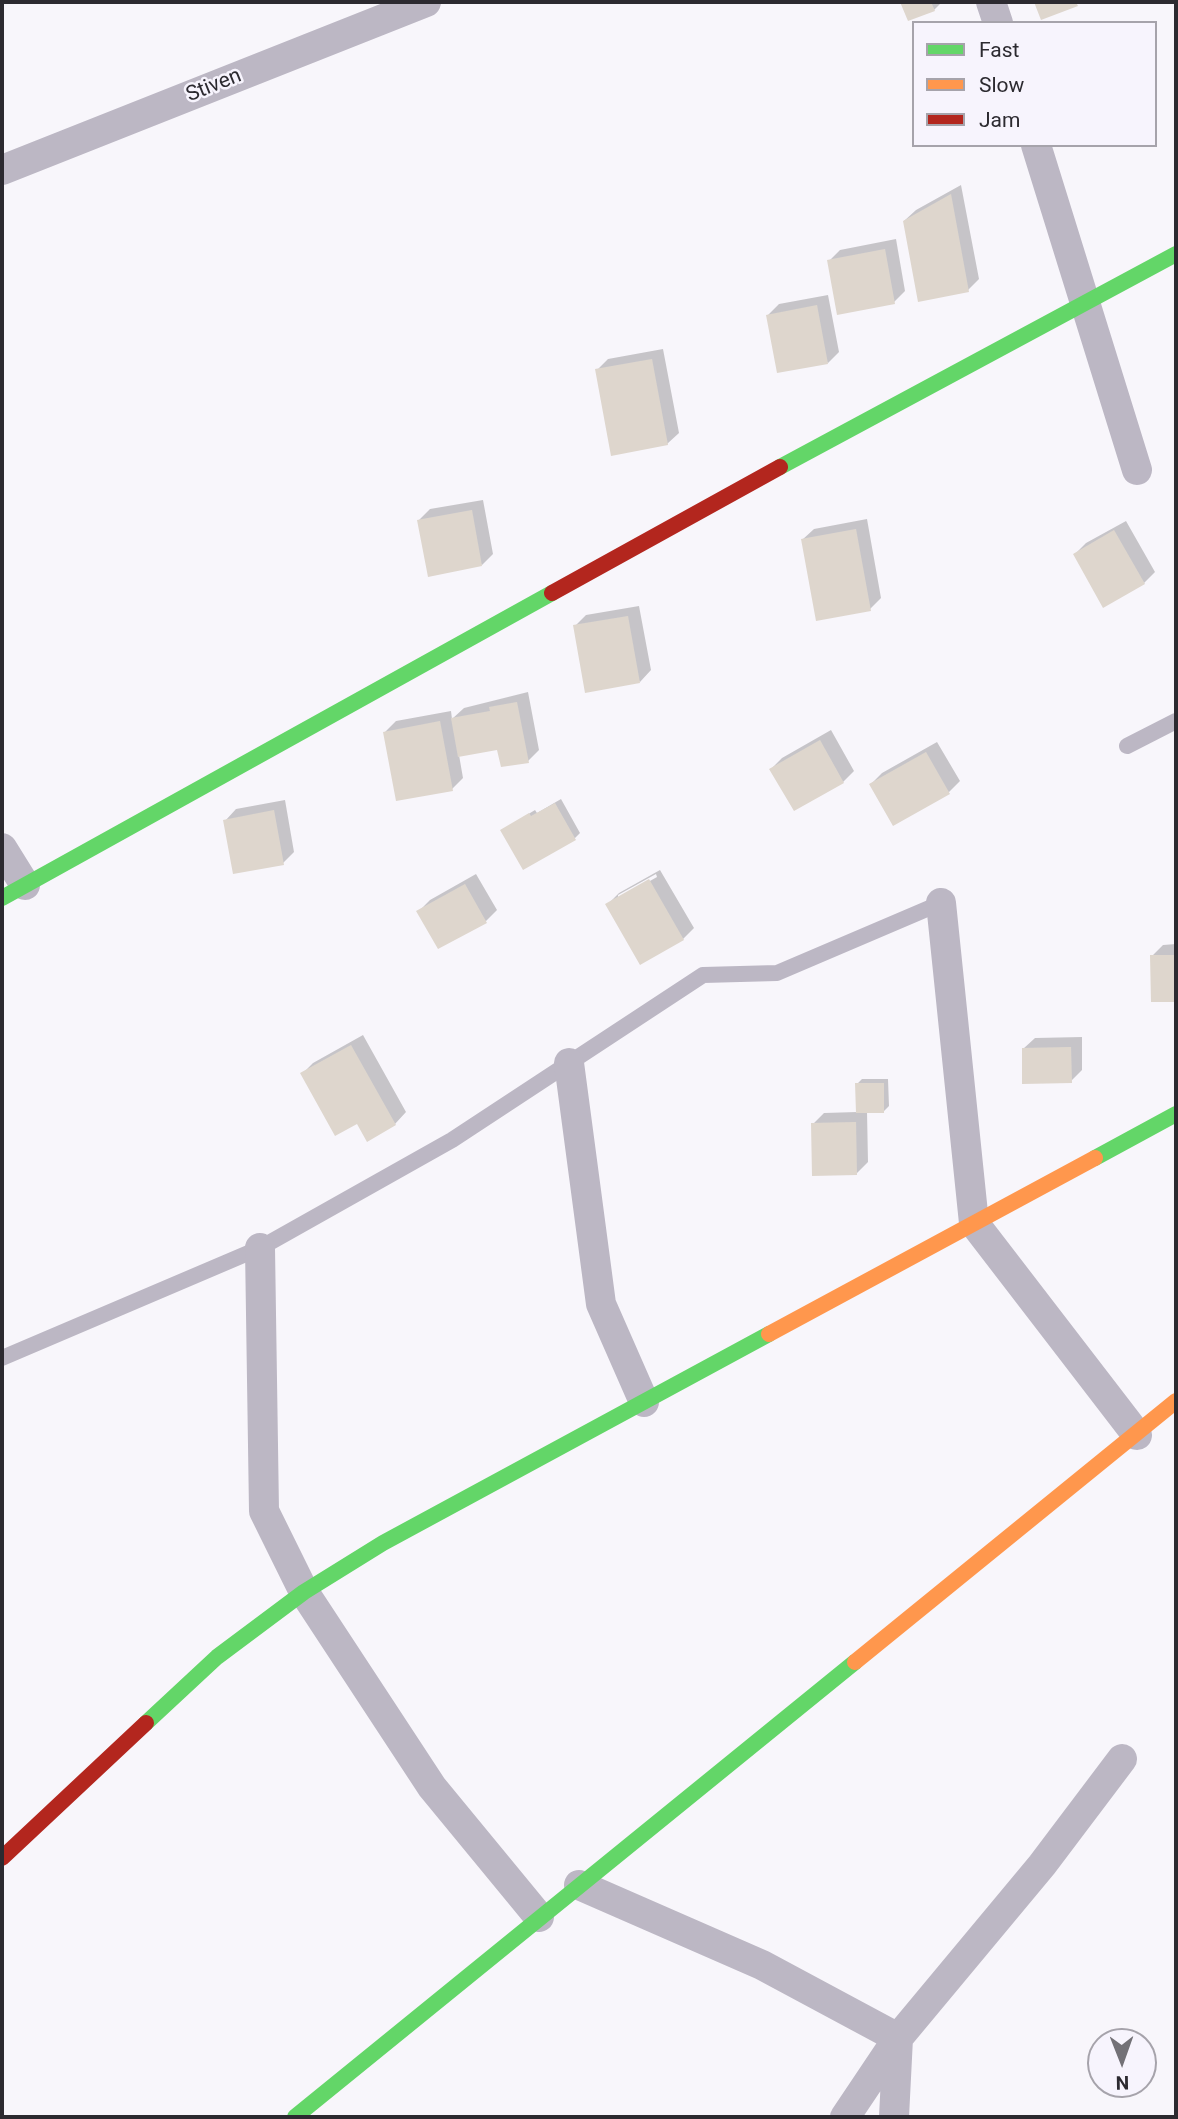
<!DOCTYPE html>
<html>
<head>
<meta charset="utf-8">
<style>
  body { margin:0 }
  #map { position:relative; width:1178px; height:2119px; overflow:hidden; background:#f8f6fb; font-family:Roboto,sans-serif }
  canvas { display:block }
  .frame { position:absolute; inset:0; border:4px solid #2c2a30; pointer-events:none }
  .legend { position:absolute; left:912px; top:21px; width:245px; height:126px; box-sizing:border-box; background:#f7f4fd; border:2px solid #a6a3ab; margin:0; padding:9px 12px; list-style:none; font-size:21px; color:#2c2a30 }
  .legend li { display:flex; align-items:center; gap:14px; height:35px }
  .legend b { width:35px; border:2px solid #a6a3ab }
  .north { position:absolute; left:1087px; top:2028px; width:70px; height:70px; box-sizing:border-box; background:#f7f4fd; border:2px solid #a6a3ab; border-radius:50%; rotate:179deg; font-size:19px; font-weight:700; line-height:28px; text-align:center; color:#2c2a30 }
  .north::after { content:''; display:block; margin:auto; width:24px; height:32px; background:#737177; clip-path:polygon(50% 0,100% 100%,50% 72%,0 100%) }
</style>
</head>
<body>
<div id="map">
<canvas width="1178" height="2119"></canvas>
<div class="frame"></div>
<ul class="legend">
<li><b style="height:9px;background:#63d668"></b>Fast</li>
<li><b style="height:9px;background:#ff974d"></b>Slow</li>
<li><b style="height:9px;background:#b3261e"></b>Jam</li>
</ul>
<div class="north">N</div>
</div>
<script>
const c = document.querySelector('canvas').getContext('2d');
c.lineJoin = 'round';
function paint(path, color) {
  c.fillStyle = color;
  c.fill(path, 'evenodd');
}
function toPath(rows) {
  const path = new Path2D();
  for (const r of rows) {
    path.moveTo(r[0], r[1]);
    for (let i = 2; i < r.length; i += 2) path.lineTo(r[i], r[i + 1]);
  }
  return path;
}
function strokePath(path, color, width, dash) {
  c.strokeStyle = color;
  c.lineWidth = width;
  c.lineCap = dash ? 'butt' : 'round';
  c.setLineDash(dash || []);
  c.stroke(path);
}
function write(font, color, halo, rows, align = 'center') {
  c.font = font + ' Roboto,sans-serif';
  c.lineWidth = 5;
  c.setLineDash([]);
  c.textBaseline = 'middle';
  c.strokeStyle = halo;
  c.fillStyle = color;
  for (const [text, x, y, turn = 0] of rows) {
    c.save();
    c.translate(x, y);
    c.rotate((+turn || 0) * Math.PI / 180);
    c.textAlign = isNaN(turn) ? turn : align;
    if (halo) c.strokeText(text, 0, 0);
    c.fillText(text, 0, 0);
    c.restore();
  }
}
const shadow = toPath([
  [902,2,942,2,934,10,909,19],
  [961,185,979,279,968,290,904,221,916,210],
  [896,239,905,291,894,302,829,261,840,250],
  [828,295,839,352,828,363,768,315,779,304],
  [663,349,679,433,667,444,597,370,608,359],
  [483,500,493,554,482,565,419,520,430,509],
  [867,519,881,598,870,609,802,540,814,529],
  [1126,521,1155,572,1144,583,1075,554,1086,543],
  [639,606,651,670,640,682,575,626,586,615],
  [528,692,539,750,528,761,499,748,459,755,463,778,452,789,385,732,396,721,451,711,452,719,464,708],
  [831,730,854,771,843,782,771,769,782,758],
  [937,742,960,781,949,792,871,784,882,773],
  [561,799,580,833,575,838,502,830,535,810,537,813],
  [285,800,294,852,283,863,225,821,236,809],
  [660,870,694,928,683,939,608,904,619,893],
  [656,874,657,877,618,899,618,895],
  [476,874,497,910,486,921,419,911,430,900],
  [1176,944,1176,1000,1153,1000,1152,956,1163,945],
  [363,1035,406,1112,395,1124,368,1139,358,1121,302,1074,313,1063],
  [1082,1037,1082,1070,1071,1081,1023,1049,1035,1038],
  [862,1079,888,1079,889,1106,884,1111,867,1111,868,1162,857,1173,813,1124,824,1113,857,1112,857,1084]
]);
const building = toPath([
  [900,2,931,2,935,11,908,21],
  [1034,2,1076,2,1078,6,1041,20],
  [951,194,969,292,918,302,903,221],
  [885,249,895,304,837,315,827,260],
  [817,305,828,364,777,373,766,315],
  [652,359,668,445,611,456,595,369],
  [472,510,482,566,428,577,417,520],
  [856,529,871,611,816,621,801,539],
  [1114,530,1145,584,1103,608,1073,554],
  [628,616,640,683,585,693,573,625],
  [517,702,529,763,501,767,497,750,458,757,451,718,490,711,489,707],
  [440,721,453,791,396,801,383,732],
  [820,740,844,783,794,811,769,769],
  [926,752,950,794,893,826,869,784],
  [555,803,576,840,523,870,500,830,529,813,531,816],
  [274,810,284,865,233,874,223,820],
  [649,879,684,940,640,965,605,904],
  [465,884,487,923,438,949,416,911],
  [1150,955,1176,955,1176,1002,1151,1002],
  [351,1045,396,1125,367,1142,357,1124,335,1136,300,1073],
  [1071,1047,1072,1083,1022,1084,1022,1048],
  [855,1083,884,1083,884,1113,856,1113],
  [856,1122,857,1175,812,1176,811,1123]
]);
const lane = toPath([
  [1127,746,1176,721],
  [2,1358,260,1248,452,1140,703,975,777,973,941,903]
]);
const street = toPath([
  [991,2,998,23],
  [1036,145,1137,470],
  [2,170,426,2],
  [2,848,25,885],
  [941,903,974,1223,1137,1435],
  [569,1063,601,1304,644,1402],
  [260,1248,264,1511,304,1592,432,1787,539,1917],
  [579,1885,762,1965,898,2038,845,2117],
  [894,2117,898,2038,1042,1865,1122,1759]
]);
const fast = toPath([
  [780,467,1176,254],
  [2,898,552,593],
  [1095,1158,1176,1114],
  [146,1723,217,1657,304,1592,383,1543,769,1334],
  [295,2117,855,1662]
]);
const slow = toPath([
  [769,1334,1095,1158],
  [855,1662,1176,1401]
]);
const jam = toPath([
  [552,593,780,467],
  [2,1858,146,1723]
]);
const streetNames = [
  ["Stiven",214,86,-22]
];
paint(shadow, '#0003');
paint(building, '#ded6cd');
strokePath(lane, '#bcb7c4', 16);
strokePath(street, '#bcb7c4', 30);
strokePath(fast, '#63d668', 16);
strokePath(slow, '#ff974d', 16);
strokePath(jam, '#b3261e', 16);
write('21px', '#2c2a30', '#f7f4fd', streetNames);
</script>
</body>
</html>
